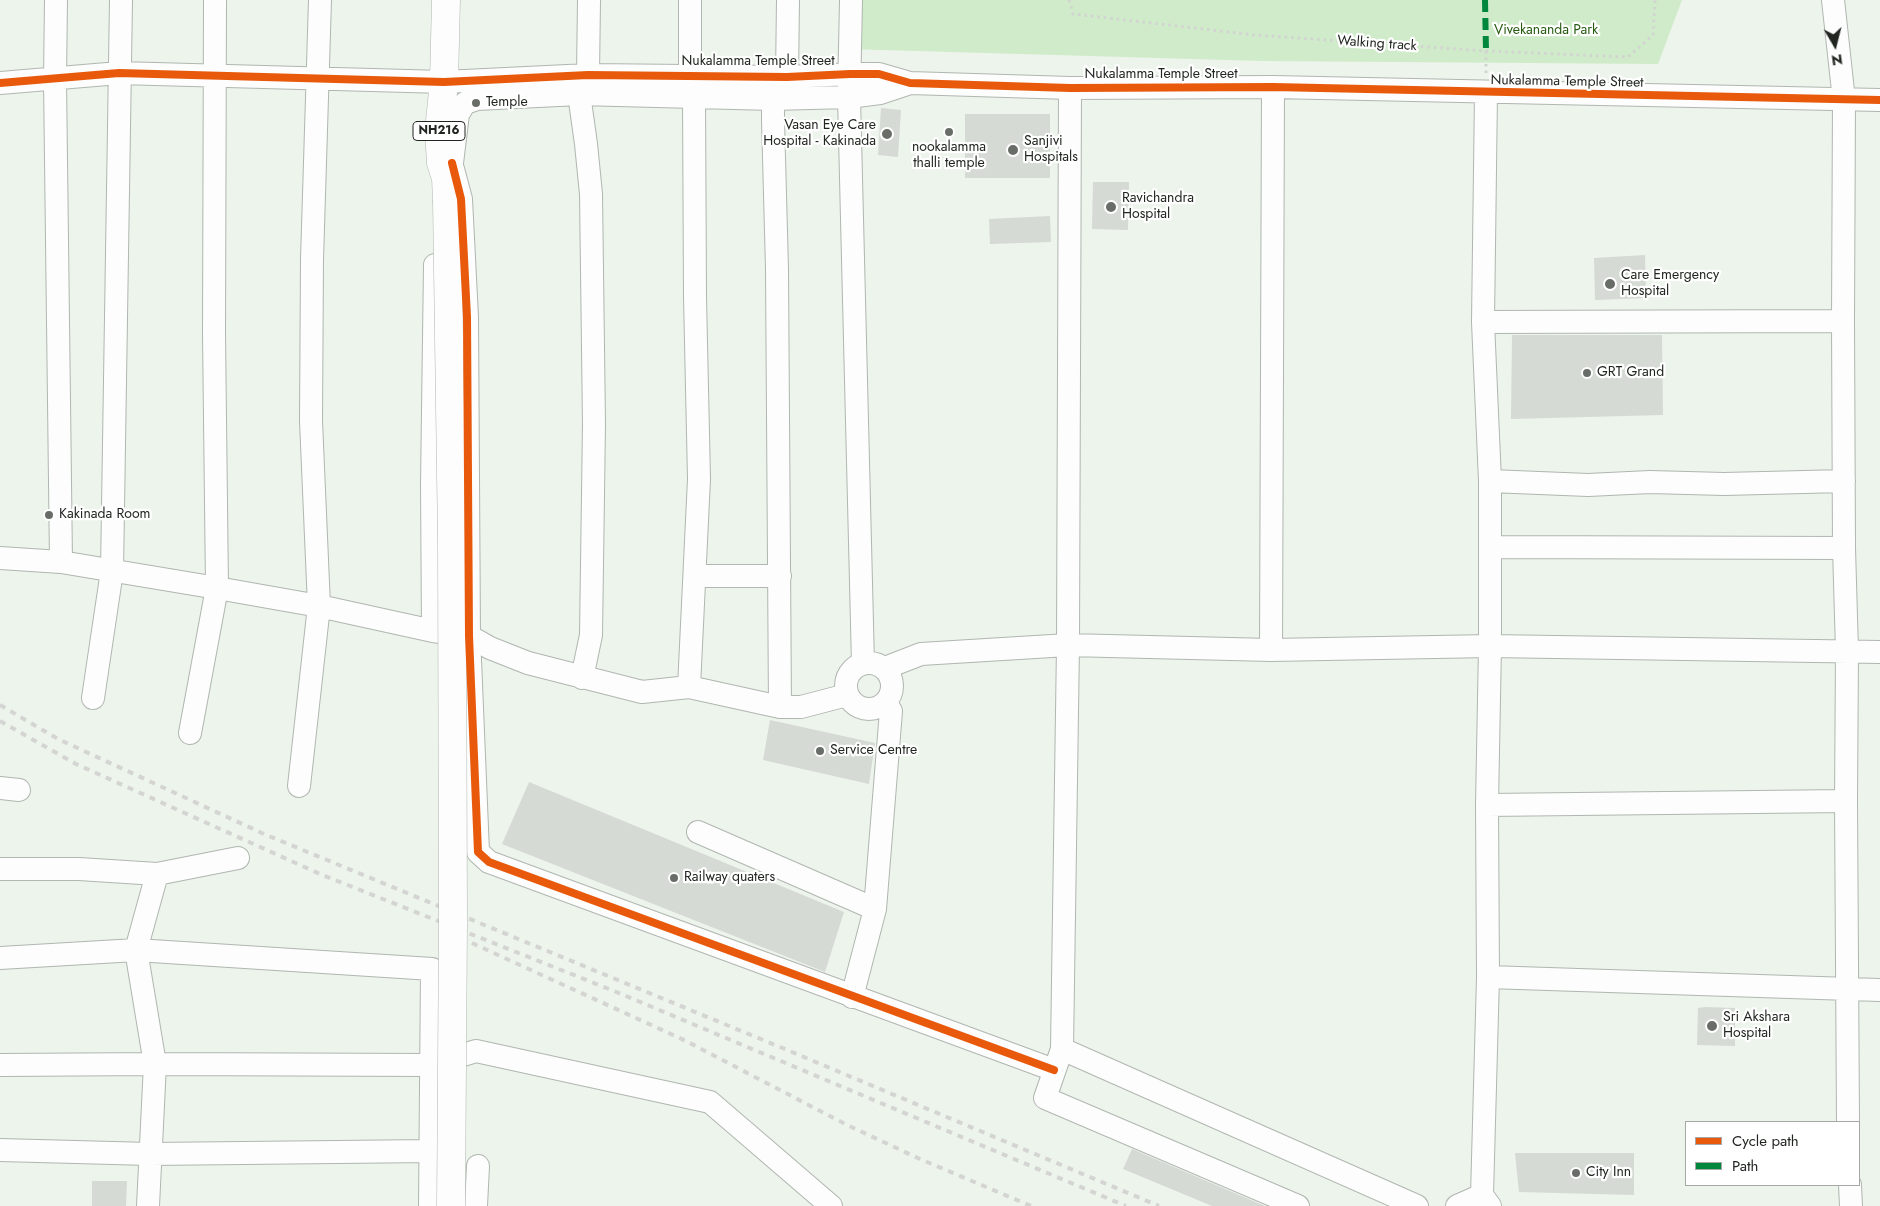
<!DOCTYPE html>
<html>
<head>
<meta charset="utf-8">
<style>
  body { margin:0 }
  #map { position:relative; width:1880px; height:1206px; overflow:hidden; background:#edf4ec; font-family:Jost,sans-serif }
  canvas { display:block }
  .legend { position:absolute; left:1685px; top:1121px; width:175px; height:65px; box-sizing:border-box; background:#fff; border:1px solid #a6a8a6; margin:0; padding:6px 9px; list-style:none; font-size:15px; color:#212520 }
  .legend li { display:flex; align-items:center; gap:10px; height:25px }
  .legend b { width:25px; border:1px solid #a6a8a6 }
  .north { position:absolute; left:1810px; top:20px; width:50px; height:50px; -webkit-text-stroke:4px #fff; paint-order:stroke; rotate:172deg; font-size:14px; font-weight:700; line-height:20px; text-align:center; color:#212520 }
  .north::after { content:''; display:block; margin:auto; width:18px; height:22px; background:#212520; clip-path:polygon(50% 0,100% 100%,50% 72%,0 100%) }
</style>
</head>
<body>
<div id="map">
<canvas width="1880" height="1206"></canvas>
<ul class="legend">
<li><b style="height:6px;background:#e8590c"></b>Cycle path</li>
<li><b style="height:6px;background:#00873e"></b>Path</li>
</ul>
<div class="north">N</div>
</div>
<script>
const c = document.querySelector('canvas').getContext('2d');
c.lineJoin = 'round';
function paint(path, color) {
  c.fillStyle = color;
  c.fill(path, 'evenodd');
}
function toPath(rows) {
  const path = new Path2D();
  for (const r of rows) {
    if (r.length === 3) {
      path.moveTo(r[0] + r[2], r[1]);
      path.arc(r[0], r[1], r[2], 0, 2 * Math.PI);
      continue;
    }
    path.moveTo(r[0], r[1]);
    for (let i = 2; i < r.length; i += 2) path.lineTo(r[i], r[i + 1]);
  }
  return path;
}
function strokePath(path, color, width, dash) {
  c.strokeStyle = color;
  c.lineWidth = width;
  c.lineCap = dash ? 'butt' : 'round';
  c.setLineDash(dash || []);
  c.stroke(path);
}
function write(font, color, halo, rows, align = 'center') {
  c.font = font + ' Jost,sans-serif';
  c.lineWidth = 4.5;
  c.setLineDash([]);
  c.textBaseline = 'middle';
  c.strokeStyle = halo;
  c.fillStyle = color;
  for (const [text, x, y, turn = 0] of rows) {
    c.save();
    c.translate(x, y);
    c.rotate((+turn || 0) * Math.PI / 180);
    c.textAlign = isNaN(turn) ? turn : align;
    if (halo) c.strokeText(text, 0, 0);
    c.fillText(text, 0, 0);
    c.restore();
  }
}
const green = toPath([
  [849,0,1682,0,1658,64,1262,61,847,49]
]);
const building = toPath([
  [881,108,901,110,898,157,878,155],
  [965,114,1050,114,1050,178,965,178],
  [1093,182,1129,182,1128,230,1092,229],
  [1050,216,1051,242,990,244,989,219],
  [1645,255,1646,298,1595,300,1594,258],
  [1512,335,1662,335,1663,415,1511,419],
  [770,720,875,743,869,784,763,760],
  [529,782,844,912,825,972,502,844],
  [1705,1007,1735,1008,1735,1046,1697,1045,1698,1008],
  [1132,1149,1265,1206,1212,1206,1123,1169],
  [1515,1153,1634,1153,1634,1195,1519,1192],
  [92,1181,127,1181,126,1206,92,1206]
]);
const path = toPath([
  [1069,0,1073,14,1255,35,1486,51,1628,57,1653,35,1655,0],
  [1486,73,1486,51]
]);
const minor = toPath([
  [56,0,55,79,61,562],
  [690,0,690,75],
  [851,0,849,97,863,664],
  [1833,0,1844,100,1843,321,1844,548,1847,651,1846,801,1848,1122],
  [588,75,589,0],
  [787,77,788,0],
  [0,83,119,73,444,82,588,75,787,77,850,74,879,74,910,83,1070,88,1273,87,1880,100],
  [1486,93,1483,322,1490,481,1490,646,1487,805,1488,977,1482,1195,1490,1206],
  [579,94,586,144,591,194,594,424,591,635,582,678],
  [773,99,773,120,777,269,780,707],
  [453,169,461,199,467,317,469,636,478,852,489,862,1054,1070],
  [447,176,452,163,458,114,465,103,477,99,579,94,773,99,849,97,880,93,910,83],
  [1483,322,1843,321],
  [1490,481,1588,485,1650,482,1724,484,1844,481],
  [1490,547,1844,548],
  [0,558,61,562,217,588,319,606,433,631,469,636,490,648,528,663,642,692,689,687,780,707,801,707,847,695],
  [695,576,780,576],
  [433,631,432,485,435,265],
  [1271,650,1273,87],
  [869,686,23],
  [885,668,921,654,1068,645,1271,650,1490,646,1880,652],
  [689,687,699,479,695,297,694,97],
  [93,698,112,571,121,0],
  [190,733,217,588,214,334,215,0],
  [299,786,319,606,311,421,312,260,320,0],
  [0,788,19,790],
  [1487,805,1846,801],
  [698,832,875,909],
  [0,869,79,869,157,874,238,858],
  [0,958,136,950,432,969,430,1206],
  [1488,977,1880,990],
  [852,997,875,909,891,711,886,703],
  [1062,1049,1068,645,1070,88],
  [0,1065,155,1064,136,950,157,874],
  [0,1150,150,1154,430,1151],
  [1850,1185,1851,1206],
  [148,1206,155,1064,431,1065,476,1051,710,1102,831,1206],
  [476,1206,478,1166],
  [1298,1206,1045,1098,1062,1049,1417,1206],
  [1457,1206,1482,1195]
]);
const highway = toPath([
  [446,0,444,82,439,131,441,163,446,178,447,200]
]);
const rail = toPath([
  [0,705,58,739,264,834,780,1047,1159,1206],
  [0,721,76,764,320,874,614,991,1126,1206],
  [461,938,686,1041,847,1125,920,1159,1031,1206]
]);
const highwayBridge = toPath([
  [447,200,452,543,453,923,451,1206]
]);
const quiet = toPath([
  [1485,0,1486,51]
]);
const cycleway = toPath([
  [0,83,119,73,444,82,588,75,787,77,850,74,879,74,910,83,1070,88,1273,87,1880,100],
  [452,163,461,199,467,317,469,636,478,852,489,862,1054,1070]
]);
const markers = [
  [476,103,5,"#686d67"],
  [949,132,5,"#686d67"],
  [887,134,6,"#686d67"],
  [1013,150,6,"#686d67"],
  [1111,207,6,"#686d67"],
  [1610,284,6,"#686d67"],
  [1587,373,5,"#686d67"],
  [49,515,5,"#686d67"],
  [820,751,5,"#686d67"],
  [674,878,5,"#686d67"],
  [1712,1026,6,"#686d67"],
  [1576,1173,5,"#686d67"]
];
const shields = [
  [439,131,52]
];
const shieldNames = [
  ["NH216",439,131]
];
const parkNames = [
  ["Vivekananda Park",1546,31]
];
const streetNames = [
  ["Walking track",1377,44,4],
  ["Nukalamma Temple Street",758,62],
  ["Nukalamma Temple Street",1161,75],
  ["Nukalamma Temple Street",1567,82,1]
];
const poiNames = [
  ["Temple",486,103],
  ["Vasan Eye Care",876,126,"right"],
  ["Hospital - Kakinada",876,142,"right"],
  ["Sanjivi",1024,142],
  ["Hospitals",1024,158],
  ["nookalamma",949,148,"center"],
  ["thalli temple",949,164,"center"],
  ["Ravichandra",1122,199],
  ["Hospital",1122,215],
  ["Care Emergency",1621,276],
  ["Hospital",1621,292],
  ["GRT Grand",1597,373],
  ["Kakinada Room",59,515],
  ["Service Centre",830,751],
  ["Railway quaters",684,878],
  ["Sri Akshara",1723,1018],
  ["Hospital",1723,1034],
  ["City Inn",1586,1173]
];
paint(green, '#d0ebc9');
paint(building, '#d5dad4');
strokePath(minor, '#b0b6b0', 24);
strokePath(highway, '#b0b6b0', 29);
strokePath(path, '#d2d4d1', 3, [2.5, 4]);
strokePath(minor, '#fcfdfc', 22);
strokePath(highway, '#fcfdfc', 28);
strokePath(rail, '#d4d5d2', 4, [6, 6]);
strokePath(highwayBridge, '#b0b6b0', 29, []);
strokePath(highwayBridge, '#fcfdfc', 28);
strokePath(quiet, '#00873e', 6, [12, 6]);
strokePath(cycleway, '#e8590c', 8);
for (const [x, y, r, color] of markers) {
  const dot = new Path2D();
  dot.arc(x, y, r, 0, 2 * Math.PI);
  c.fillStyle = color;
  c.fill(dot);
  strokePath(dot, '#fff', 2);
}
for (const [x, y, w] of shields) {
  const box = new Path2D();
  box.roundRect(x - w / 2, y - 9.5, w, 19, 4);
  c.fillStyle = '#fff';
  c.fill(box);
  strokePath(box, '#212520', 1);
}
write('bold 12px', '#212520', null, shieldNames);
write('14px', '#275b12', '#fff', parkNames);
write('14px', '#212520', '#fff', streetNames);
write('14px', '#212520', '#fff', poiNames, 'left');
</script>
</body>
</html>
